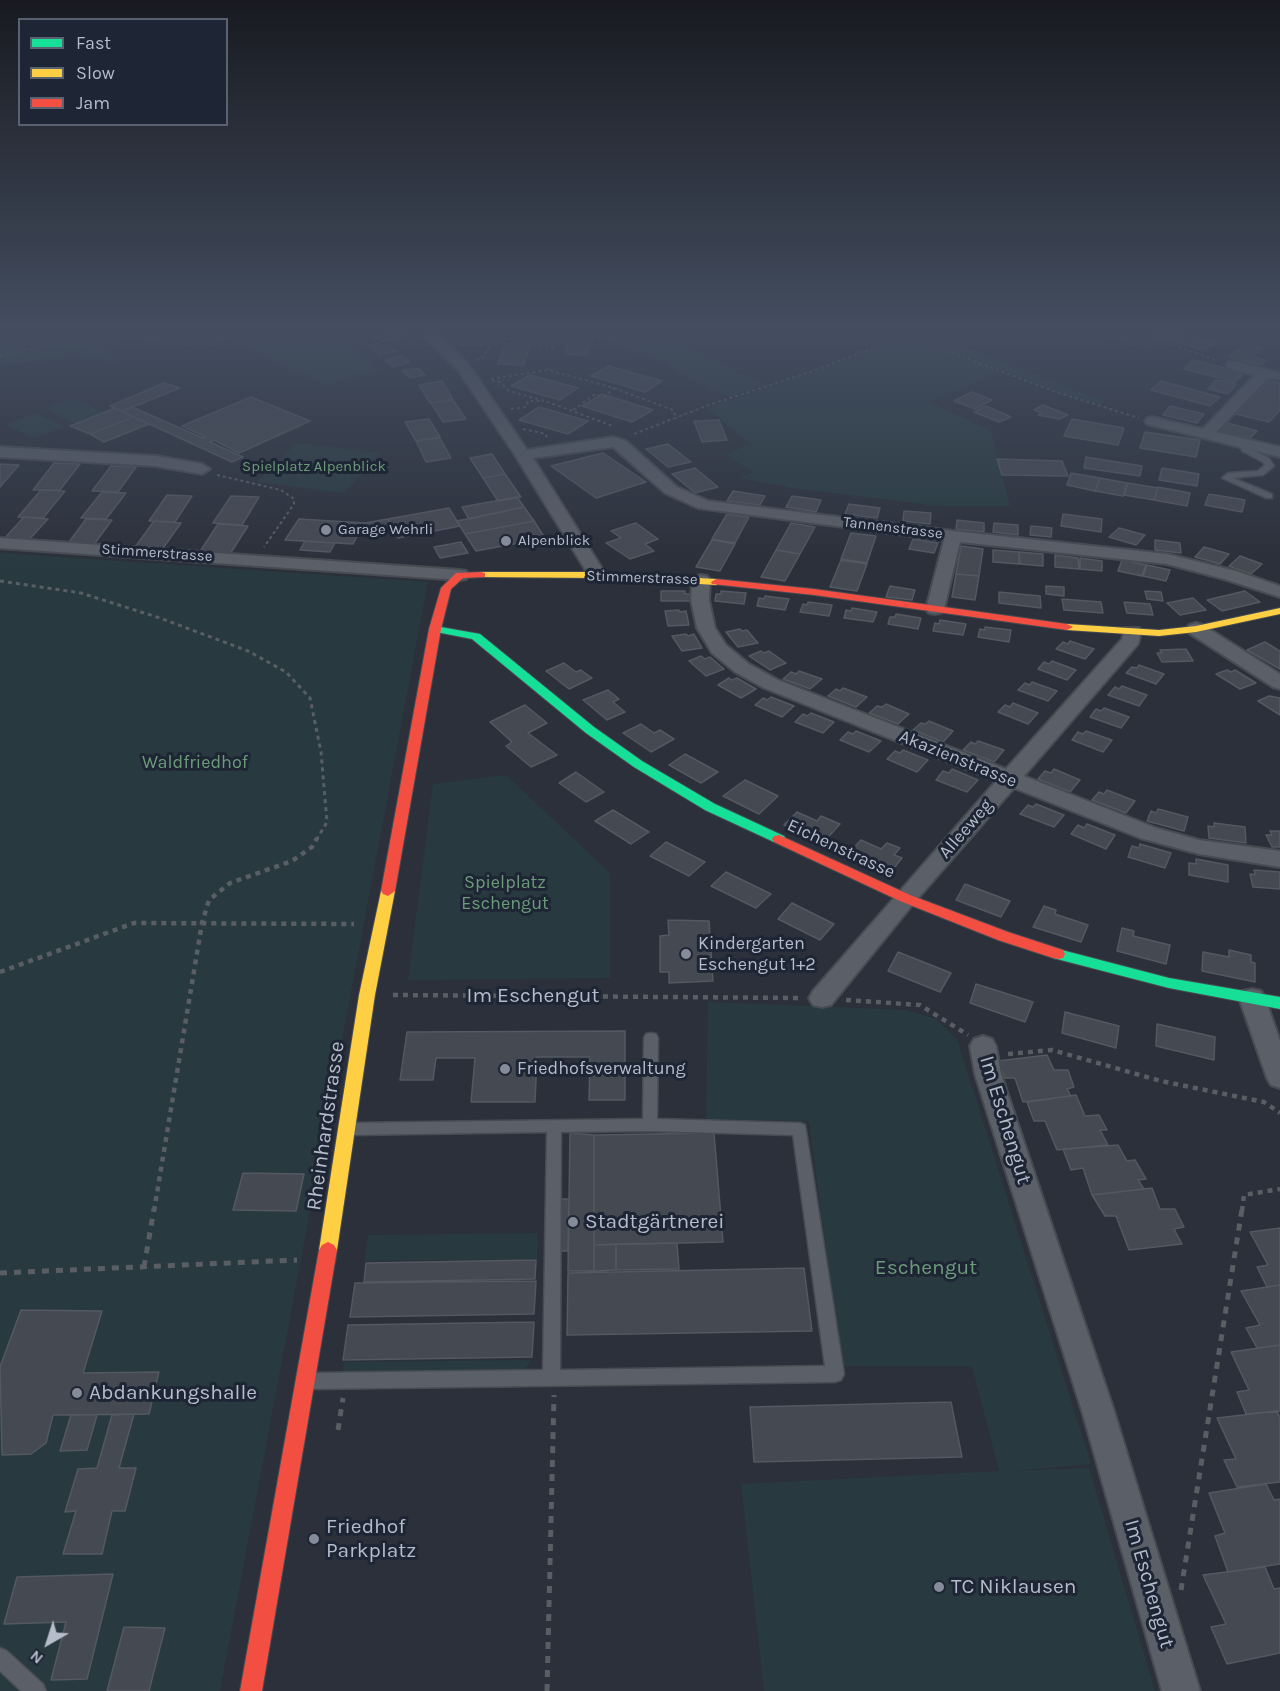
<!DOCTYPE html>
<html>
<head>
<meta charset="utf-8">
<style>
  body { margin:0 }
  #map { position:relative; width:1280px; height:1691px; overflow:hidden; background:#2b303a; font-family:Karla,sans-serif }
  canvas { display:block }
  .legend { position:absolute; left:18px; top:18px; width:210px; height:108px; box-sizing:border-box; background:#1e2635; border:2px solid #5a6271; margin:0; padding:8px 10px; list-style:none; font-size:18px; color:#b5bcca }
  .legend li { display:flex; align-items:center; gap:12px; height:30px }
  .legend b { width:30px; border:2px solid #5a6271 }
  .north { position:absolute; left:18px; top:1613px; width:60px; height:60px; -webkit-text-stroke:4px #1e2635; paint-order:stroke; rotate:219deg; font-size:16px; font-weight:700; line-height:24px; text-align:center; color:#b5bcca }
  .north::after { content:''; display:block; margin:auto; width:21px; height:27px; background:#b5bcca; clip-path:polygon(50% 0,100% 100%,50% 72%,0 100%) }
</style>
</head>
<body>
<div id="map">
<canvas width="1280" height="1691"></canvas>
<ul class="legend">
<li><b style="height:8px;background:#16e098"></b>Fast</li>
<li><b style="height:8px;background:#ffcf43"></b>Slow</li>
<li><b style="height:8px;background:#f24e42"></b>Jam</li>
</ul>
<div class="north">N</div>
</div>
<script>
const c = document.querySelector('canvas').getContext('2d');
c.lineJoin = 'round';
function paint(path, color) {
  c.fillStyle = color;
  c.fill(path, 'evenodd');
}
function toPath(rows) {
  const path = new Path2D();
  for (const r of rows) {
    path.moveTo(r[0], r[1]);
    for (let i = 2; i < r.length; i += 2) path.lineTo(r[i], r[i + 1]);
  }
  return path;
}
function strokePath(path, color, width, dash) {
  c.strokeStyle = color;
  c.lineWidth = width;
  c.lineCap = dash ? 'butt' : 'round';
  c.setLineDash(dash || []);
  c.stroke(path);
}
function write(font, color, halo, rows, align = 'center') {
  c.font = font + ' Karla,sans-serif';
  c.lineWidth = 6;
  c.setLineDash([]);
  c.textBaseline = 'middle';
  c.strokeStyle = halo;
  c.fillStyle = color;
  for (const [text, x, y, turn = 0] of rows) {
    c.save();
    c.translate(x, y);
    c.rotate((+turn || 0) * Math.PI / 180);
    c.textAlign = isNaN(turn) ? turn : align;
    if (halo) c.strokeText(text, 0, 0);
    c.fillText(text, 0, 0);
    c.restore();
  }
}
const green = toPath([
  [44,331,334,331,378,371,325,384,228,340,205,348,121,340,81,343,108,348,105,354,118,358,116,361,101,360,75,355,0,366,0,348,37,332,41,336],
  [585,331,657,331,764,385,729,397,680,373,662,361,638,354],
  [1091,331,1129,331,1165,346,1150,352],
  [934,336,1104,401,1100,405,1058,391,940,347,927,338],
  [919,339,1002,372,927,402,991,430,1010,506,940,506,792,488,740,478,753,472,725,454,750,444,707,408,813,372,884,344],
  [74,398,103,412,74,423,45,409],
  [36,413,64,427,34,438,6,424],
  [297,443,380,453,344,493,257,482],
  [0,553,428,582,220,1691,0,1691],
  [506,775,610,873,610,978,408,980,433,784],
  [708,1002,906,1010,936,1019,957,1039,1091,1464,1012,1471,1089,1468,1155,1691,764,1691,741,1484,999,1471,972,1366,841,1366,809,1121,706,1119],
  [538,1233,537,1259,364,1261,368,1235],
  [531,1360,527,1367,517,1371,343,1371,344,1362]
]);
const building = toPath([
  [389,331,404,331,410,335,384,342,373,336,389,331],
  [1148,331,1178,331,1216,343,1203,350,1145,333,1148,331],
  [570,338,593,338,587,355,565,354,570,338],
  [378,343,382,346,388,345,396,351,380,355,367,346,378,343],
  [1246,343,1264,348,1252,357,1266,360,1261,365,1229,356,1246,343],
  [504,346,529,347,524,365,498,364,504,346],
  [402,356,410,362,393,367,385,360,402,356],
  [1193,360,1244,373,1235,382,1184,369,1193,360],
  [609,366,662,381,645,392,591,376,609,366],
  [418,368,425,375,410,378,402,371,418,368],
  [530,375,578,388,560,400,511,386,530,375],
  [1216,380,1236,384,1228,394,1208,389,1216,380],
  [442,381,453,399,430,403,419,385,442,381],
  [1161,381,1220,397,1210,406,1151,390,1161,381],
  [1268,381,1280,383,1280,410,1269,422,1236,414,1268,381],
  [164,383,180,388,125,410,121,411,110,406,164,383],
  [972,392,992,400,975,409,954,401,972,392],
  [602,394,653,410,632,422,582,406,602,394],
  [251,397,310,421,239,453,214,440,210,442,243,457,232,462,121,411,132,407,203,438,206,437,182,426,251,397],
  [453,400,466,419,443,422,431,403,453,400],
  [1043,405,1068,415,1059,419,1038,415,1042,413,1034,410,1043,405],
  [986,406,1011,417,999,422,974,412,986,406],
  [1170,406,1204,414,1197,423,1163,415,1170,406],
  [539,407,588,421,568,434,519,420,539,407],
  [115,408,133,417,90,434,70,426,115,408],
  [133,417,149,424,104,442,90,434,133,417],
  [429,419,440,437,416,441,405,422,429,419],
  [1072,419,1124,428,1118,445,1064,436,1072,419],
  [719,420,727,440,702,442,694,421,719,420],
  [1224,422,1257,431,1249,439,1216,431,1224,422],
  [1145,432,1200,440,1196,457,1140,448,1145,432],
  [440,438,451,458,426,462,416,441,440,438],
  [668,444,691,462,668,467,646,449,668,444],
  [603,453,646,482,596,498,551,466,603,453],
  [492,454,505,474,483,478,470,458,492,454],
  [1086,457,1142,466,1140,476,1084,468,1086,457],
  [997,459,1062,461,1068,476,1002,475,997,459],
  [54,463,80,464,60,490,33,490,54,463],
  [0,464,19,465,0,487,0,464],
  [111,466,136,467,118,492,92,491,111,466],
  [695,468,718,487,695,493,672,474,695,468],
  [1162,468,1199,474,1197,486,1159,480,1162,468],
  [1071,473,1100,478,1095,491,1067,485,1071,473],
  [505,474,521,497,498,501,483,478,505,474],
  [1100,478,1127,483,1123,496,1095,491,1100,478],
  [1128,483,1158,488,1154,500,1124,495,1128,483],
  [1158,487,1190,493,1187,506,1154,500,1158,487],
  [41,490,65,491,43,518,18,517,41,490],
  [733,491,765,496,760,505,727,501,733,491],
  [102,492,126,493,106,519,81,518,102,492],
  [1209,494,1245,500,1242,512,1205,505,1209,494],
  [167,495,192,496,175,522,149,521,167,495],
  [231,496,259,497,242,525,213,523,231,496],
  [792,496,821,500,816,512,786,507,792,496],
  [517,497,524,507,469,519,462,507,517,497],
  [849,504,880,508,877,518,845,514,849,504],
  [524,507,534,521,465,534,457,521,524,507],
  [449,508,460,526,398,538,388,519,449,508],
  [904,511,931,513,930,524,903,521,904,511],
  [727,514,749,517,735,543,712,539,727,514],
  [1063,514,1102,519,1101,532,1061,526,1063,514],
  [24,517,48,519,26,543,2,541,24,517],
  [86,519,112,520,92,547,66,546,86,519],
  [299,519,365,523,353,544,285,540,299,519],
  [388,519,391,526,363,527,365,523,388,519],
  [957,520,984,523,984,532,956,529,957,520],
  [154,521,181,523,161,551,133,550,154,521],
  [534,521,545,538,476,551,465,534,534,521],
  [636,523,658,539,645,544,654,551,630,559,606,543,621,538,611,531,636,523],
  [791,523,815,527,800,554,776,550,791,523],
  [994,523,1018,525,1018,535,993,532,994,523],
  [218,524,248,526,230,554,199,553,218,524],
  [1031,526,1052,528,1051,537,1030,535,1031,526],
  [1119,528,1145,535,1136,545,1109,537,1119,528],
  [851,533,876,536,867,563,841,559,851,533],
  [913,539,938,543,934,553,909,549,913,539],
  [712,540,735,544,720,571,696,567,712,540],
  [1155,540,1180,543,1181,553,1155,550,1155,540],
  [305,541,335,543,330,552,300,550,305,541],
  [461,542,468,553,440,558,434,547,461,542],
  [961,546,983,549,979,576,956,574,961,546],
  [1204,547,1229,554,1220,564,1195,557,1204,547],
  [776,550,800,554,785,581,761,577,776,550],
  [993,550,1019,552,1019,564,993,562,993,550],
  [1019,552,1043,554,1043,566,1020,564,1019,552],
  [1055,555,1078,558,1079,569,1055,567,1055,555],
  [1240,556,1262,564,1251,574,1229,566,1240,556],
  [1080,558,1102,561,1102,571,1080,569,1080,558],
  [841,560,867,564,857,591,830,587,841,560],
  [1122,560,1146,565,1142,576,1118,571,1122,560],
  [1147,565,1170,570,1166,581,1143,576,1147,565],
  [956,574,979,576,975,600,952,597,956,574],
  [890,586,915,590,912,600,886,597,890,586],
  [1046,586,1064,587,1064,596,1046,594,1046,586],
  [661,591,685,591,685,594,690,594,690,601,661,601,661,591],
  [721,591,746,593,744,604,715,601,716,594,721,594,721,591],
  [1145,591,1161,592,1163,601,1147,599,1145,591],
  [1245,591,1260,602,1222,611,1207,600,1245,591],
  [999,592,1040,596,1041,608,999,603,999,592],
  [765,596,789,599,785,610,757,606,759,598,764,599,765,596],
  [1193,598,1206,610,1180,615,1167,603,1193,598],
  [1062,599,1101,602,1103,613,1064,610,1062,599],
  [808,602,832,605,829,616,800,612,803,604,807,605,808,602],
  [1124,602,1150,604,1153,615,1127,613,1124,602],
  [852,608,877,612,873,622,844,618,846,610,851,611,852,608],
  [679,610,679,612,686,611,689,625,668,626,665,611,679,610],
  [896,614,921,618,918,629,888,624,890,617,895,617,896,614],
  [940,620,966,624,963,635,933,631,935,623,939,624,940,620],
  [985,627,1011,630,1009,642,978,637,980,629,985,630,985,627],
  [740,629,742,631,747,630,758,643,738,647,726,632,740,629],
  [686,634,688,636,694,634,702,648,682,651,672,636,686,634],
  [1070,641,1094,649,1085,659,1056,649,1063,642,1068,644,1070,641],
  [1265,642,1280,651,1280,669,1247,650,1265,642],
  [1186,649,1193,661,1162,662,1157,653,1162,653,1160,650,1186,649],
  [761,651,764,653,769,651,786,663,770,670,749,656,761,651],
  [701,656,705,659,710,657,724,669,706,676,689,661,701,656],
  [1052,661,1076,670,1067,680,1038,669,1044,662,1049,664,1052,661],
  [564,663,576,672,581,670,592,678,569,689,546,671,564,663],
  [1139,665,1164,674,1156,684,1126,673,1132,667,1137,668,1139,665],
  [1227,670,1231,672,1235,670,1256,683,1240,689,1216,674,1227,670],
  [799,671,822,679,810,689,783,679,791,672,796,674,799,671],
  [729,678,732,680,737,678,756,689,741,698,718,685,729,678],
  [1032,682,1057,691,1048,701,1018,690,1025,683,1030,685,1032,682],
  [1122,686,1147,695,1139,706,1108,695,1115,687,1119,689,1122,686],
  [843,688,867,697,856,707,828,696,836,689,840,691,843,688],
  [608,690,619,699,613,702,625,712,607,720,583,700,608,690],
  [1269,696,1280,698,1280,715,1258,701,1269,696],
  [771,697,794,706,782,717,755,705,763,698,767,700,771,697],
  [1013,703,1038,713,1028,724,998,712,1005,705,1010,707,1013,703],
  [886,704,909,714,898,724,869,713,877,706,882,707,886,704],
  [525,705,547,723,528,733,557,755,531,767,506,746,512,742,490,722,525,705],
  [1104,708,1129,717,1121,728,1090,717,1096,709,1101,711,1104,708],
  [811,713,834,722,823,733,795,722,803,714,807,716,811,713],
  [929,721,953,731,943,742,913,730,921,723,925,724,929,721],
  [641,724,654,733,660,730,674,739,651,752,623,733,641,724],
  [856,731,881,741,869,752,840,740,848,732,853,734,856,731],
  [1086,731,1112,740,1103,752,1072,740,1078,732,1083,734,1086,731],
  [978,741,1004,750,994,762,963,750,971,742,975,744,978,741],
  [903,750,928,760,917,772,887,759,895,751,900,753,903,750],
  [685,754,718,772,701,783,669,765,685,754],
  [952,769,978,780,967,792,936,780,943,771,949,773,952,769],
  [1054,769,1080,780,1070,792,1038,779,1045,771,1051,773,1054,769],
  [576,772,604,792,586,802,559,783,576,772],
  [745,780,778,796,759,814,723,796,745,780],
  [1107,790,1135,801,1126,813,1092,800,1099,792,1104,794,1107,790],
  [1036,804,1064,815,1054,827,1020,814,1028,805,1033,807,1036,804],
  [1158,809,1188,817,1184,831,1147,821,1151,811,1156,813,1158,809],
  [613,810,649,832,631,844,595,821,613,810],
  [797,812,817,821,821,816,840,824,823,843,784,825,797,812],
  [1214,823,1245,827,1246,843,1209,838,1208,826,1214,827,1214,823],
  [1087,824,1115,835,1106,849,1071,834,1078,825,1084,828,1087,824],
  [1270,831,1280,831,1280,847,1272,847,1266,835,1272,835,1270,831],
  [861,840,881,849,887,843,900,848,894,855,902,858,890,873,848,854,861,840],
  [666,842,705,862,689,876,650,856,666,842],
  [1140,844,1171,853,1165,868,1128,857,1132,846,1139,848,1140,844],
  [1196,859,1228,865,1228,882,1189,875,1189,863,1196,864,1196,859],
  [1254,870,1280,872,1280,889,1253,887,1250,874,1255,875,1254,870],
  [726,872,771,894,756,908,711,886,726,872],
  [965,884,1010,901,1001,917,956,900,965,884],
  [792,903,834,924,820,940,778,919,792,903],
  [1044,906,1056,910,1055,914,1088,925,1081,942,1033,927,1044,906],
  [668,920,709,921,713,981,669,983,669,972,660,972,660,936,669,935,668,920],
  [1122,928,1134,931,1133,936,1170,945,1166,964,1117,951,1122,928],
  [1229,950,1251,955,1251,962,1255,963,1255,982,1202,971,1203,952,1229,957,1229,950],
  [898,952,951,973,940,992,888,971,898,952],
  [976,984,1033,1002,1025,1022,970,1003,976,984],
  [1065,1012,1119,1026,1116,1048,1062,1033,1065,1012],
  [1157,1024,1215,1037,1214,1060,1156,1046,1157,1024],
  [625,1031,625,1100,589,1100,590,1057,537,1057,535,1102,471,1102,475,1058,436,1058,433,1080,400,1080,407,1032,625,1031],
  [1047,1055,1054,1070,1068,1070,1074,1087,1067,1089,1071,1096,1023,1102,1015,1078,1005,1078,998,1061,1047,1055],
  [1076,1095,1085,1116,1099,1115,1107,1130,1100,1130,1108,1145,1057,1150,1045,1121,1034,1121,1027,1102,1076,1095],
  [570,1133,594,1135,594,1271,568,1271,570,1133],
  [714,1133,723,1242,594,1245,594,1135,714,1133],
  [1118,1145,1127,1161,1135,1160,1146,1179,1138,1180,1144,1189,1092,1195,1083,1168,1071,1170,1063,1149,1118,1145],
  [243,1173,304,1174,296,1211,233,1210,243,1173],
  [1152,1188,1160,1209,1175,1209,1184,1227,1174,1229,1182,1244,1129,1250,1116,1216,1105,1216,1092,1195,1152,1188],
  [558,1199,569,1199,568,1251,557,1251,558,1199],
  [1280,1228,1280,1285,1267,1287,1257,1267,1268,1265,1250,1232,1280,1228],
  [677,1243,679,1269,616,1270,616,1244,677,1243],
  [616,1244,616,1270,594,1271,594,1245,616,1244],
  [536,1260,535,1279,364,1282,366,1263,536,1260],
  [804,1268,812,1331,567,1335,568,1273,804,1268],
  [536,1281,534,1314,350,1317,355,1283,536,1281],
  [1280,1285,1280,1345,1257,1348,1246,1328,1260,1325,1241,1291,1280,1285],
  [21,1310,102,1311,83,1373,159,1372,149,1414,53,1415,46,1443,31,1454,2,1455,0,1367,21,1310],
  [534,1322,532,1357,343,1360,348,1325,534,1322],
  [1280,1345,1280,1411,1246,1414,1237,1392,1249,1390,1231,1352,1280,1345],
  [951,1402,962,1457,754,1462,750,1407,951,1402],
  [1277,1411,1280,1418,1280,1482,1237,1487,1224,1460,1236,1459,1217,1418,1277,1411],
  [134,1414,119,1468,136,1468,125,1511,112,1511,102,1554,63,1554,76,1511,65,1512,78,1469,97,1468,112,1415,134,1414],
  [71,1415,97,1415,87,1450,60,1451,71,1415],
  [1266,1484,1274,1500,1280,1499,1280,1564,1228,1572,1215,1536,1225,1533,1209,1493,1266,1484],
  [1265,1567,1274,1589,1280,1588,1280,1653,1227,1664,1211,1627,1226,1624,1203,1575,1265,1567],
  [113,1574,87,1679,51,1680,66,1622,4,1624,17,1577,113,1574],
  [124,1627,165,1628,149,1691,107,1691,124,1627]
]);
const pathFar3 = toPath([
  [1133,331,1218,361],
  [925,338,937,347,1056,392,1139,418],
  [462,344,490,346],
  [0,356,43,346,113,343,146,331],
  [476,360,482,358,493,342,555,348],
  [491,379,548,370,614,388,673,410,677,419],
  [492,381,500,382,509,391,545,401,613,426],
  [511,409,526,407,528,401,544,401],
  [573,410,595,394,604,397,614,388],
  [523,429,546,434,547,439],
  [634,434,706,406,810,372,886,343,951,331],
  [217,475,281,490,294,499,294,504,264,547]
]);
const pathFar2 = toPath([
  [0,581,81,593,160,618,248,651,286,672,310,698,321,752,327,822,317,839]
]);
const pathFar1 = toPath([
  [0,972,134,923,354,924],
  [393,995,803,998],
  [846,1000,920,1005,968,1035],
  [1008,1054,1052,1050,1161,1081,1264,1102,1280,1113],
  [154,1211,202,923,209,900,230,883,292,861,312,847,317,838],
  [1242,1211,1244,1195,1280,1189]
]);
const path = toPath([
  [144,1267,154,1209],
  [0,1273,297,1260],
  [338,1430,343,1398],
  [1181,1590,1242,1209],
  [547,1691,554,1395]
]);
const lane = toPath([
  [1240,441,1246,441,1249,448,1269,458,1274,466,1263,475,1233,478,1272,494,1272,498,1266,498,1222,478,1228,473,1258,471,1265,465,1263,462,1242,451,1239,443,1240,441],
  [651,1033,656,1034,658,1038,657,1119,800,1123,805,1125,844,1374,841,1380,835,1382,313,1389,307,1387,304,1381,307,1375,313,1373,543,1370,547,1132,351,1135,346,1133,344,1129,346,1125,351,1123,643,1119,644,1038,646,1034,651,1033],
  [650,1131,793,1135,825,1366,560,1370,561,1132,650,1131],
  [0,1648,7,1651,43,1684,46,1691,21,1691,0,1671,0,1648]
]);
const street = toPath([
  [423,331,435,331,468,364,527,450,613,437,626,441,677,487,708,501,953,531,1167,554,1236,571,1280,586,1280,597,1224,579,1167,564,960,542,944,609,941,613,935,614,929,613,926,609,944,540,698,508,665,493,613,447,533,458,606,575,603,579,591,579,515,455,458,370,424,336,423,331],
  [1233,361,1280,373,1280,379,1268,378,1216,432,1280,447,1280,457,1147,424,1145,421,1147,418,1152,417,1203,429,1255,375,1228,368,1226,365,1228,362,1233,361],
  [0,447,156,456,202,464,210,469,202,474,156,466,0,457,0,447],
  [0,538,460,570,466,571,469,575,466,579,460,580,0,548,0,538],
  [701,575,707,576,710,580,709,600,715,628,726,645,749,664,778,680,1006,769,1122,639,1125,628,1139,628,1141,632,1138,644,1024,776,1156,828,1199,840,1280,851,1280,867,1199,854,1140,838,1014,788,913,904,831,1005,822,1007,813,1005,809,998,813,991,996,781,764,688,735,672,712,653,697,628,691,600,692,580,695,576,701,575],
  [1196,623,1203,625,1280,674,1280,689,1273,687,1189,633,1187,629,1189,625,1196,623],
  [1252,989,1261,991,1265,998,1280,1041,1280,1088,1271,1085,1267,1078,1239,998,1243,991,1252,989],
  [983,1036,992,1039,996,1046,1001,1074,1114,1411,1200,1691,1162,1691,1082,1411,975,1074,970,1046,974,1039,983,1036]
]);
const fast = toPath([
  [435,626,480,634,594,727,642,761,715,804,784,836,786,839,784,842,774,842,705,810,634,767,586,733,472,639,431,631,429,629,435,626],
  [1058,949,1169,978,1280,997,1280,1009,1169,988,1053,958,1051,954,1053,950,1058,949]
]);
const slow = toPath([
  [481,572,597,572,716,579,721,582,716,585,597,578,477,577,477,573,481,572],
  [1280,608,1280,614,1196,632,1159,636,1067,630,1061,627,1067,624,1159,630,1196,626,1280,608],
  [388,886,395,891,375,995,337,1250,334,1255,328,1258,322,1255,319,1250,359,995,381,891,388,886]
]);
const jam = toPath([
  [481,572,485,573,485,577,463,578,451,589,441,629,395,891,388,896,383,894,381,891,429,629,441,588,456,573,481,572],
  [716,579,814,589,1067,624,1073,627,1067,630,814,595,712,584,711,582,716,579],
  [779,835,910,895,1008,932,1063,950,1065,954,1063,958,1058,959,1053,958,998,940,900,901,774,842,772,839,774,836,779,835],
  [328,1242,334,1245,337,1250,262,1691,240,1691,319,1250,322,1245,328,1242]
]);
const markers = [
  [326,530,6,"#858b98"],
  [506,541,6,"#858b98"],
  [686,954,6,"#858b98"],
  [505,1069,6,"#858b98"],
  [573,1222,6,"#858b98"],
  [77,1393,6,"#858b98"],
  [314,1539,6,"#858b98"],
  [939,1587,6,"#858b98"]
];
const farParknames = [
  ["Spielplatz Alpenblick",314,467]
];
const farStreetnames = [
  ["Tannenstrasse",893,528,7],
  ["Stimmerstrasse",157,553,4],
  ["Stimmerstrasse",642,578,2]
];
const farPoinames = [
  ["Garage Wehrli",338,530],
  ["Alpenblick",518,541]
];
const streetNames = [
  ["Akazienstrasse",958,759,22],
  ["Alleeweg",966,829,-49],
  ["Eichenstrasse",841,849,25]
];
const parkNames = [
  ["Waldfriedhof",195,763],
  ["Spielplatz",505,883],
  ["Eschengut",505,904]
];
const poiNames = [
  ["Kindergarten",698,944],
  ["Eschengut 1+2",698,965],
  ["Friedhofsverwaltung",517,1069]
];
const nearStreetnames = [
  ["Im Eschengut",533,996],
  ["Im Eschengut",1005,1120,73],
  ["Rheinhardstrasse",326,1126,-82],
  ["Im Eschengut",1149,1584,74]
];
const nearPoinames = [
  ["Stadtgärtnerei",585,1222],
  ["Abdankungshalle",89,1393],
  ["Friedhof",326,1527],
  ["Parkplatz",326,1551],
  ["TC Niklausen",951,1587]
];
const nearParknames = [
  ["Eschengut",926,1268]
];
paint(green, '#283a40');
paint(building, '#454952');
strokePath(building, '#535861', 1.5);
strokePath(lane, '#474b52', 3);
strokePath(street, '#474b52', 4);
strokePath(fast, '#474b52', 2);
strokePath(slow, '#474b52', 2);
strokePath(jam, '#474b52', 2);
strokePath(pathFar3, '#595e64', 2, [3, 3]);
strokePath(pathFar2, '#595e64', 3, [4, 4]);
strokePath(pathFar1, '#595e64', 4.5, [5, 5]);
strokePath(path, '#595e64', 5, [7, 7]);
paint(lane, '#5b5f68');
paint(street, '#5b5f68');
paint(fast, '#16e098');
paint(slow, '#ffcf43');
paint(jam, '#f24e42');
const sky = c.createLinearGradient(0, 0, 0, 568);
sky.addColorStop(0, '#181a20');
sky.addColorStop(0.58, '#444e60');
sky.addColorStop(1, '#444e6000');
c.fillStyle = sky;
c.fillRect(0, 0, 1280, 568);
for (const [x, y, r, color] of markers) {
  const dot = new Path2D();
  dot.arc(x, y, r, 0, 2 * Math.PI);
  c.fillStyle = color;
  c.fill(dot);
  strokePath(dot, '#1e2635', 2);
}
write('15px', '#6c9b7a', '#1e2635', farParknames);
write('15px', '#b5bcca', '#1e2635', farStreetnames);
write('15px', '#b5bcca', '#1e2635', farPoinames, 'left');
write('18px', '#b5bcca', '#1e2635', streetNames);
write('18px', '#6c9b7a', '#1e2635', parkNames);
write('18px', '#b5bcca', '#1e2635', poiNames, 'left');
write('21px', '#b5bcca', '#1e2635', nearStreetnames);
write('21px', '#b5bcca', '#1e2635', nearPoinames, 'left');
write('21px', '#6c9b7a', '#1e2635', nearParknames);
</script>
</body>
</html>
